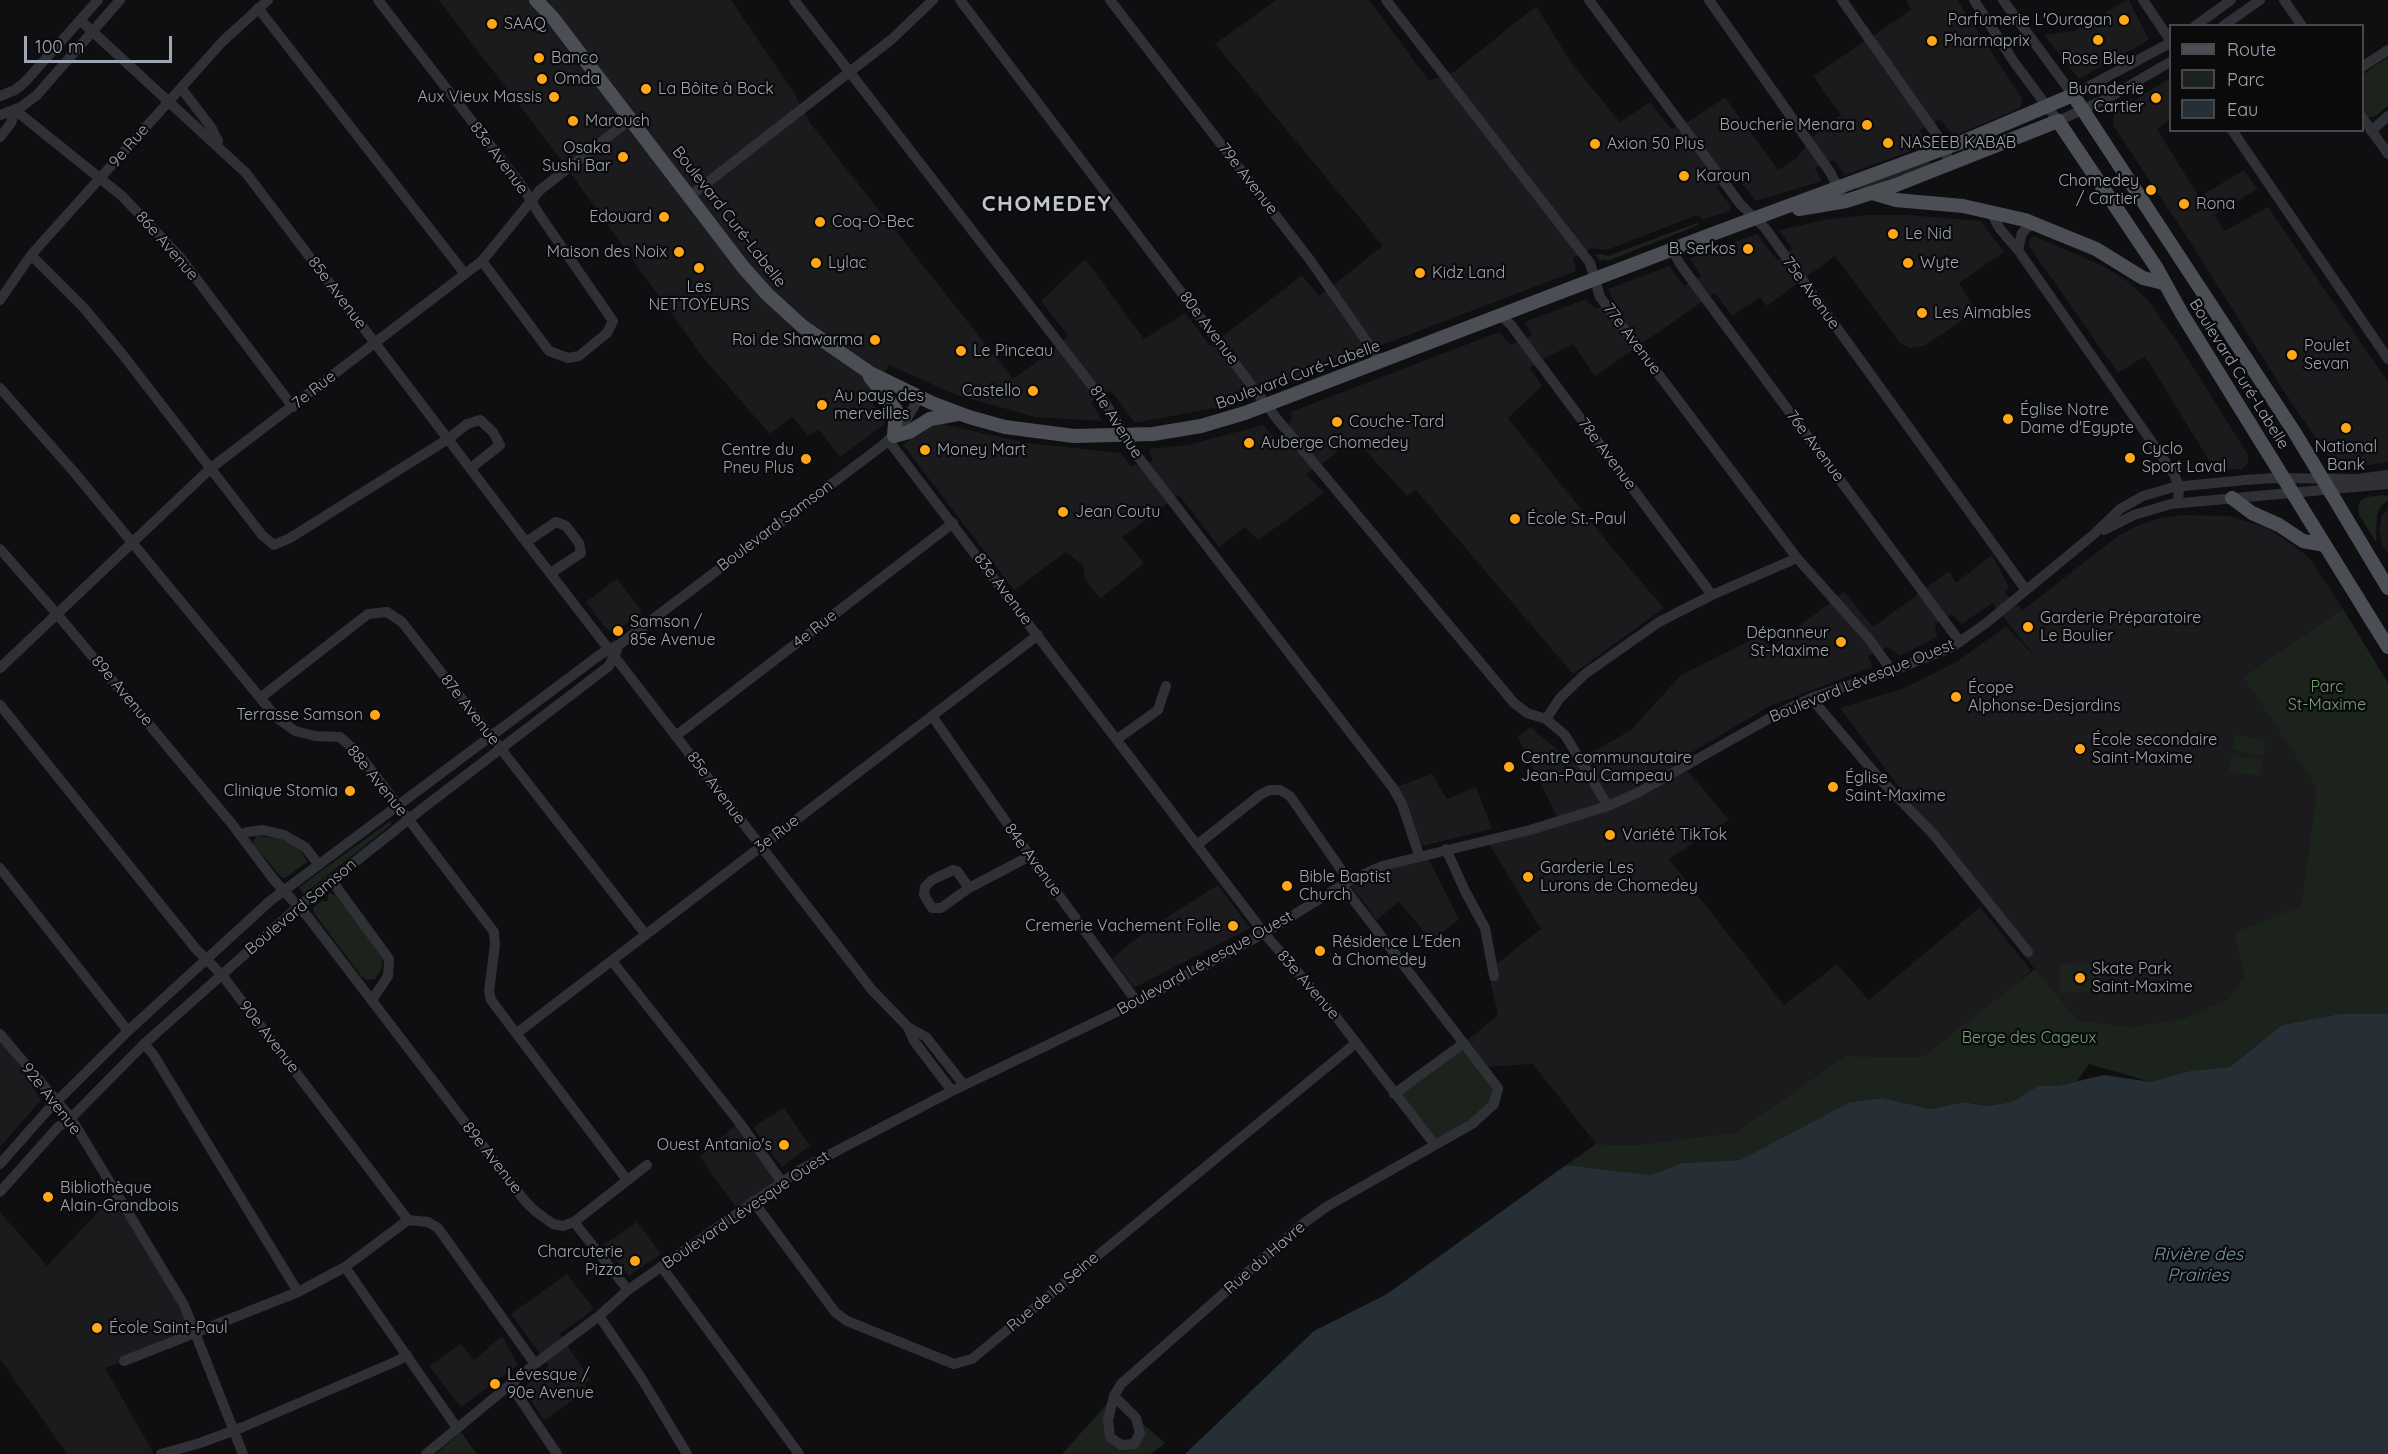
<!DOCTYPE html>
<html>
<head>
<meta charset="utf-8">
<style>
  body { margin:0 }
  #map { position:relative; width:2388px; height:1454px; overflow:hidden; background:#0f0f11; font-family:Quicksand,sans-serif }
  canvas { display:block }
  .legend { position:absolute; left:2169px; top:24px; width:195px; height:108px; box-sizing:border-box; background:#0a0a0b; border:2px solid #46484e; margin:0; padding:8px 10px; list-style:none; font-size:18px; color:#9fa6b3 }
  .legend li { display:flex; align-items:center; gap:12px; height:30px }
  .legend b { width:30px; border:2px solid #46484e }
  .scale { position:absolute; left:24px; top:36px; width:148px; height:27px; box-sizing:border-box; border:3px solid #9fa6b3; border-top:0; padding-left:8px; font-size:18px; line-height:21px; white-space:nowrap; color:#9fa6b3; -webkit-text-stroke:4px #0a0a0b; paint-order:stroke }
</style>
</head>
<body>
<div id="map">
<canvas width="2388" height="1454"></canvas>
<ul class="legend">
<li><b style="height:8px;background:#4b4e55"></b>Route</li>
<li><b style="height:16px;background:#1b231c"></b>Parc</li>
<li><b style="height:16px;background:#252f35"></b>Eau</li>
</ul>
<div class="scale">100 m</div>
</div>
<script>
const c = document.querySelector('canvas').getContext('2d');
c.lineJoin = 'round';
function paint(path, color) {
  c.fillStyle = color;
  c.fill(path, 'evenodd');
}
function toPath(rows) {
  const path = new Path2D();
  for (const r of rows) {
    path.moveTo(r[0], r[1]);
    for (let i = 2; i < r.length; i += 2) path.lineTo(r[i], r[i + 1]);
  }
  return path;
}
function strokePath(path, color, width, dash) {
  c.strokeStyle = color;
  c.lineWidth = width;
  c.lineCap = dash ? 'butt' : 'round';
  c.setLineDash(dash || []);
  c.stroke(path);
}
function write(font, color, halo, rows, align = 'center') {
  c.font = font + ' Quicksand,sans-serif';
  c.lineWidth = 4.5;
  c.setLineDash([]);
  c.textBaseline = 'middle';
  c.strokeStyle = halo;
  c.fillStyle = color;
  for (const [text, x, y, turn = 0] of rows) {
    c.save();
    c.translate(x, y);
    c.rotate((+turn || 0) * Math.PI / 180);
    c.textAlign = isNaN(turn) ? turn : align;
    if (halo) c.strokeText(text, 0, 0);
    c.fillText(text, 0, 0);
    c.restore();
  }
}
const built = toPath([
  [439,0,731,0,794,93,810,123,1013,379,1052,351,1068,336,1041,301,1085,259,1144,339,1185,313,1210,346,1302,275,1319,296,1383,246,1215,44,1276,0,1369,0,1429,81,1455,71,1536,6,1572,64,1620,122,1650,102,1671,129,1693,119,1725,97,1778,170,1797,158,1813,136,1841,115,1813,76,1911,10,1906,0,1957,0,2023,100,2020,108,1954,136,1940,119,1920,130,1927,145,1845,175,1834,160,1815,168,1822,181,1756,201,1734,174,1716,187,1730,205,1730,211,1703,219,1697,215,1607,250,1592,248,1573,258,1576,271,1219,407,1135,423,1111,391,1091,402,1102,421,1035,417,954,394,889,365,869,397,885,424,840,457,818,429,808,436,792,417,770,434,705,360,561,160],
  [2126,0,2129,0,2149,40,2079,79,2044,35,2074,31],
  [2170,78,2170,119,2157,129,2199,197,2244,170,2257,189,2215,215,2224,231,2268,207,2388,382,2388,462,2356,467,2342,465,2330,459,2285,393,2192,245,2113,125,2114,113],
  [1869,215,1907,215,1981,221,2004,252,1959,283,1976,311,1924,346,1910,348,1901,344,1835,256,1767,306,1760,297,1732,316,1715,293,1595,376,1573,344,1547,357,1530,368,1542,386,1508,418,1612,548,1664,608,1573,674,1416,490,1407,496,1353,437,1326,461,1306,474,1324,493,1258,540,1245,527,1219,547,1179,495,1122,537,1144,563,1100,599,1085,579,1083,565,1066,552,1014,590,903,445,923,429,938,423,1027,443,1120,453,1131,466,1153,461,1149,449,1188,445,1263,425,1276,439,1292,420,1291,412,1499,332,1511,345,1532,335,1525,322,1586,299,1596,309,1613,299,1608,289,1669,266,1684,286,1701,276,1690,258,1757,234,1778,261,1792,248,1779,230,1829,219],
  [2034,236,2101,265,2127,281,2148,300,2180,346,2248,455,2248,463,2242,469,2215,470,2145,356,2118,373,2029,246,2030,239],
  [2388,509,2388,553,2382,545,2379,529,2382,515],
  [2183,515,2228,516,2267,528,2304,553,2313,563,2343,609,2243,677,2317,789,2301,907,2242,929,2236,943,2244,975,2231,997,2184,1018,2132,1027,2076,1020,2030,963,1840,708,1905,688,1958,661,2006,626,2037,659,1992,603,1962,624,1952,614,1935,624,1937,637,1900,656,1889,647,1868,656,1872,667,1768,707,1676,762,1691,775,1729,820,1669,859,1784,1005,1837,964,1869,1000,1980,907,2031,970,2007,993,1923,1057,1845,1056,1736,1132,1638,1145,1596,1144,1533,1064,1482,1067,1464,1043,1498,1015,1488,971,1547,924,1540,928,1489,844,1557,817,1518,737,1530,727,1574,763,1631,730,1681,675,1759,636,1771,648,1844,592,1873,627,1949,571,1956,583,1992,555,2009,587,2005,593,2023,610,2118,536,2139,525,2160,518],
  [617,579,642,611,619,629,611,632,603,625,586,602],
  [1432,774,1447,799,1476,787,1492,829,1414,848,1393,788],
  [1428,858,1459,919,1432,941,1399,902,1377,920,1351,886,1391,867],
  [1218,885,1250,928,1134,988,1112,958,1153,926],
  [0,1035,41,1100,0,1147],
  [784,1108,810,1146,782,1167,753,1127],
  [739,1122,782,1182,739,1212,700,1157],
  [115,1194,197,1333,105,1368,154,1454,67,1454,0,1359,0,1212,47,1266],
  [637,1222,661,1254,629,1276,603,1245],
  [567,1274,594,1309,560,1334,590,1380,585,1384,588,1390,544,1420,527,1395,524,1387,549,1366,511,1314],
  [502,1336,518,1365,461,1407,429,1366,461,1344,474,1360]
]);
const green = toPath([
  [2388,57,2388,105,2376,116,2367,118,2363,114,2362,75],
  [1929,161,1931,165,1866,188,1857,189,1856,187],
  [1697,223,1699,225,1607,261,1606,259,1601,261,1595,255,1602,254,1608,256],
  [2383,495,2388,496,2388,501,2382,505,2377,514,2376,542,2359,515,2358,507,2360,501,2366,497],
  [2343,609,2388,683,2388,1014,2339,1014,2282,1025,2230,1067,2189,1071,2151,1082,2089,1064,2077,1081,2057,1086,2038,1086,2012,1102,1986,1106,1964,1102,1931,1109,1882,1098,1850,1102,1740,1160,1682,1163,1649,1175,1566,1165,1596,1144,1638,1145,1736,1132,1845,1056,1923,1057,2035,969,2077,1020,2132,1027,2184,1018,2231,997,2244,975,2236,943,2236,935,2242,929,2301,906,2317,789,2243,677],
  [2235,735,2266,740,2263,756,2232,750],
  [2232,755,2263,760,2260,776,2229,771],
  [390,821,392,824,304,894,299,887,302,885],
  [257,836,278,838,300,849,307,862,285,878,281,877,254,845,253,841],
  [330,893,337,896,382,958,382,968,375,979,367,980,362,977,314,913,313,908,323,900,325,902,329,899,327,896],
  [2100,963,2101,991,2060,993,2059,964],
  [1464,1043,1498,1088,1494,1104,1435,1145,1394,1094],
  [1114,1396,1110,1437,1134,1444,1136,1418,1165,1443,1151,1454,1062,1454],
  [461,1432,477,1454,436,1454]
]);
const water = toPath([
  [2339,1014,2388,1014,2388,1454,1185,1454,1314,1331,1387,1294,1566,1165,1650,1175,1682,1163,1740,1160,1850,1102,1882,1098,1931,1109,1964,1102,1986,1106,2012,1102,2038,1086,2057,1086,2104,1075,2151,1082,2189,1071,2230,1067,2282,1025]
]);
const minor = toPath([
  [378,0,522,186,539,214,613,321,607,333,579,356,568,358,549,351,482,261],
  [794,0,1106,404,1136,454,1393,788,1402,804,1419,855],
  [960,0,1277,419,1514,703,1527,713,1546,719,1565,735,1608,806],
  [1110,0,1310,260,1381,362],
  [1386,0,1590,263,1600,297,1629,335,1797,558,1869,639,1892,671],
  [1589,0,1741,205,1765,228,2026,590],
  [1709,0,1830,172,1841,193],
  [1842,0,1939,138,1951,165],
  [1974,0,2014,62,2058,121,2110,97,2170,62],
  [2003,0,2073,95,2170,43],
  [2143,0,2170,40],
  [2284,0,2302,26],
  [258,8,465,274],
  [80,20,246,173,526,542,872,990,908,1027,926,1037,964,1085],
  [2195,26,2231,0],
  [2223,26,2260,0],
  [2362,67,2388,50],
  [181,88,211,127,218,141],
  [0,96,15,90,25,82,98,0],
  [15,110,122,196,180,257,293,407],
  [0,115,21,107,37,95,120,0],
  [2362,117,2388,154],
  [2232,130,2388,359],
  [2371,131,2388,116],
  [0,137,11,123,15,110],
  [690,196,892,39,933,0],
  [1990,211,2000,229,2018,250,2174,474,2179,487,2178,503],
  [1672,249,1680,264,1960,642],
  [2018,250,2022,233,2032,223],
  [31,255,84,308,123,355,262,535,274,545,290,538,448,439,467,424,480,420,493,432,500,445,471,468],
  [0,300,31,255,223,41,268,0],
  [1501,315,1511,325,1712,595],
  [0,388,74,472,276,717,295,731,315,736,340,737,359,754,494,932,495,945,489,991,491,1000,627,1180],
  [888,440,1264,933,1337,1018,1435,1145],
  [2104,530,2134,515,2171,504,2388,484],
  [526,542,556,522,566,526,579,543,581,553,551,573],
  [0,549,57,614,232,824,274,880,308,917,525,1201,535,1211,553,1224,563,1226,574,1222,647,1165],
  [0,668,211,468,482,261,540,190,631,119],
  [260,698,368,614,387,612,402,622,646,935],
  [1811,698,1879,778,1934,835,2028,952],
  [0,705,196,949,222,975,408,1220,428,1222,438,1228,535,1364],
  [932,716,1030,856,1137,1002],
  [1546,719,1560,698,1585,674,1659,622,1712,595,1797,558],
  [677,735,953,523],
  [1117,739,1158,710,1166,686],
  [240,835,248,832,263,830,284,835,305,847,319,865],
  [1197,845,1260,795,1270,790,1280,790,1290,796,1349,881],
  [1446,849,1465,891,1485,928,1494,976],
  [0,868,128,1031],
  [953,870,957,871,969,888,941,908,932,908,924,895,925,887,932,880,953,870],
  [332,881,389,959,388,976,372,1000],
  [969,888,1030,856],
  [612,961,739,1122,782,1182],
  [908,1027,914,1041,952,1091],
  [517,1033,1038,635],
  [0,1034,71,1118,184,1305,243,1454],
  [144,1044,153,1054,298,1292],
  [1394,1094,1464,1043],
  [0,1164,46,1112,128,1031,270,901,601,654,620,644,883,445,901,428,919,398],
  [0,1192,58,1127,71,1118,144,1044,298,907,423,808,609,666,617,650],
  [753,1201,835,1312,847,1321,954,1364,964,1361,972,1359,1356,1043],
  [574,1222,628,1290],
  [661,1266,799,1454],
  [345,1267,457,1428],
  [599,1316,642,1379,687,1454],
  [124,1361,298,1292,345,1267,408,1220],
  [510,1384,557,1454],
  [1114,1396,1136,1418,1140,1433,1134,1444,1121,1445,1110,1437,1108,1420,1114,1396,1121,1384,1300,1226,1326,1207,1472,1124,1494,1104,1498,1088,1342,885],
  [161,1454,200,1443,243,1427,397,1361,407,1355],
  [426,1454,535,1364,599,1316,628,1290,798,1171,952,1091,1137,1002,1264,933,1349,881,1382,866,1530,830,1608,806,1639,792,1777,714,1811,698,1892,671,1952,647,1985,624,2093,535,2120,509,2143,496,2174,487,2245,480,2274,478,2357,479,2388,475]
]);
const major = toPath([
  [536,0,553,18,743,267,767,294,802,326,870,373,932,403,969,417,1005,427,1074,436,1153,434,1201,426,1245,413,1715,233,1967,140,2073,95,2295,433,2388,588],
  [1872,193,1896,200,1963,206,2025,220,2096,249,2143,278,2163,283],
  [1799,209,1846,201,1896,185,2058,121,2156,267,2182,314,2388,647],
  [870,377,896,410,894,436,909,432,930,419,958,414],
  [2232,498,2252,513,2279,525,2303,541,2325,545]
]);
const markers = [
  [2124,20,6,"#ffa619"],
  [492,24,6,"#ffa619"],
  [2098,40,6,"#ffa619"],
  [1932,41,6,"#ffa619"],
  [539,58,6,"#ffa619"],
  [542,79,6,"#ffa619"],
  [646,89,6,"#ffa619"],
  [554,97,6,"#ffa619"],
  [2156,98,6,"#ffa619"],
  [573,121,6,"#ffa619"],
  [1867,125,6,"#ffa619"],
  [1888,143,6,"#ffa619"],
  [1595,144,6,"#ffa619"],
  [623,157,6,"#ffa619"],
  [1684,176,6,"#ffa619"],
  [2151,190,6,"#ffa619"],
  [2184,204,6,"#ffa619"],
  [664,217,6,"#ffa619"],
  [820,222,6,"#ffa619"],
  [1893,234,6,"#ffa619"],
  [1748,249,6,"#ffa619"],
  [679,252,6,"#ffa619"],
  [816,263,6,"#ffa619"],
  [1908,263,6,"#ffa619"],
  [699,268,6,"#ffa619"],
  [1420,273,6,"#ffa619"],
  [1922,313,6,"#ffa619"],
  [875,340,6,"#ffa619"],
  [961,351,6,"#ffa619"],
  [2292,355,6,"#ffa619"],
  [1033,391,6,"#ffa619"],
  [822,405,6,"#ffa619"],
  [2008,419,6,"#ffa619"],
  [1337,422,6,"#ffa619"],
  [2346,428,6,"#ffa619"],
  [1249,443,6,"#ffa619"],
  [925,450,6,"#ffa619"],
  [2130,458,6,"#ffa619"],
  [806,459,6,"#ffa619"],
  [1063,512,6,"#ffa619"],
  [1515,519,6,"#ffa619"],
  [2028,627,6,"#ffa619"],
  [618,631,6,"#ffa619"],
  [1841,642,6,"#ffa619"],
  [1956,697,6,"#ffa619"],
  [375,715,6,"#ffa619"],
  [2080,749,6,"#ffa619"],
  [1509,767,6,"#ffa619"],
  [1833,787,6,"#ffa619"],
  [350,791,6,"#ffa619"],
  [1610,835,6,"#ffa619"],
  [1528,877,6,"#ffa619"],
  [1287,886,6,"#ffa619"],
  [1233,926,6,"#ffa619"],
  [1320,951,6,"#ffa619"],
  [2080,978,6,"#ffa619"],
  [784,1145,6,"#ffa619"],
  [48,1197,6,"#ffa619"],
  [635,1261,6,"#ffa619"],
  [97,1328,6,"#ffa619"],
  [495,1384,6,"#ffa619"]
];
const poiNames = [
  ["Parfumerie L'Ouragan",2112,20,"right"],
  ["SAAQ",504,24],
  ["Pharmaprix",1944,41],
  ["Banco",551,58],
  ["Rose Bleu",2098,59,"center"],
  ["Omda",554,79],
  ["La Bôite à Bock",658,89],
  ["Buanderie",2144,89,"right"],
  ["Cartier",2144,107,"right"],
  ["Aux Vieux Massis",542,97,"right"],
  ["Marouch",585,121],
  ["Boucherie Menara",1855,125,"right"],
  ["NASEEB KABAB",1900,143],
  ["Axion 50 Plus",1607,144],
  ["Osaka",611,148,"right"],
  ["Sushi Bar",611,166,"right"],
  ["Karoun",1696,176],
  ["Chomedey",2139,181,"right"],
  ["/ Cartier",2139,199,"right"],
  ["Rona",2196,204],
  ["Edouard",652,217,"right"],
  ["Coq-O-Bec",832,222],
  ["Le Nid",1905,234],
  ["B. Serkos",1736,249,"right"],
  ["Maison des Noix",667,252,"right"],
  ["Lylac",828,263],
  ["Wyte",1920,263],
  ["Kidz Land",1432,273],
  ["Les",699,287,"center"],
  ["NETTOYEURS",699,305,"center"],
  ["Les Aimables",1934,313],
  ["Roi de Shawarma",863,340,"right"],
  ["Poulet",2304,346],
  ["Sevan",2304,364],
  ["Le Pinceau",973,351],
  ["Castello",1021,391,"right"],
  ["Au pays des",834,396],
  ["merveilles",834,414],
  ["Église Notre",2020,410],
  ["Dame d'Egypte",2020,428],
  ["Couche-Tard",1349,422],
  ["Auberge Chomedey",1261,443],
  ["National",2346,447,"center"],
  ["Bank",2346,465,"center"],
  ["Cyclo",2142,449],
  ["Sport Laval",2142,467],
  ["Centre du",794,450,"right"],
  ["Pneu Plus",794,468,"right"],
  ["Money Mart",937,450],
  ["Jean Coutu",1075,512],
  ["École St.-Paul",1527,519],
  ["Garderie Préparatoire",2040,618],
  ["Le Boulier",2040,636],
  ["Samson /",630,622],
  ["85e Avenue",630,640],
  ["Dépanneur",1829,633,"right"],
  ["St-Maxime",1829,651,"right"],
  ["Écope",1968,688],
  ["Alphonse-Desjardins",1968,706],
  ["Terrasse Samson",363,715,"right"],
  ["École secondaire",2092,740],
  ["Saint-Maxime",2092,758],
  ["Centre communautaire",1521,758],
  ["Jean-Paul Campeau",1521,776],
  ["Église",1845,778],
  ["Saint-Maxime",1845,796],
  ["Clinique Stomia",338,791,"right"],
  ["Variété TikTok",1622,835],
  ["Garderie Les",1540,868],
  ["Lurons de Chomedey",1540,886],
  ["Bible Baptist",1299,877],
  ["Church",1299,895],
  ["Cremerie Vachement Folle",1221,926,"right"],
  ["Résidence L'Eden",1332,942],
  ["à Chomedey",1332,960],
  ["Skate Park",2092,969],
  ["Saint-Maxime",2092,987],
  ["Ouest Antanio's",772,1145,"right"],
  ["Bibliothèque",60,1188],
  ["Alain-Grandbois",60,1206],
  ["Charcuterie",623,1252,"right"],
  ["Pizza",623,1270,"right"],
  ["École Saint-Paul",109,1328],
  ["Lévesque /",507,1375],
  ["90e Avenue",507,1393]
];
const streetNames = [
  ["9e Rue",129,146,-49],
  ["83e Avenue",499,158,53],
  ["79e Avenue",1248,179,52],
  ["Boulevard Curé-Labelle",729,217,52],
  ["86e Avenue",167,246,49],
  ["85e Avenue",337,293,53],
  ["75e Avenue",1811,293,54],
  ["80e Avenue",1209,328,53],
  ["77e Avenue",1632,339,53],
  ["Boulevard Curé-Labelle",2239,374,58],
  ["Boulevard Curé-Labelle",1298,375,-20],
  ["7e Rue",314,390,-38],
  ["81e Avenue",1116,422,57],
  ["76e Avenue",1815,446,53],
  ["78e Avenue",1607,454,53],
  ["Boulevard Samson",775,526,-37],
  ["83e Avenue",1003,589,53],
  ["4e Rue",815,629,-38],
  ["Boulevard Lévesque Ouest",1862,681,-22],
  ["89e Avenue",122,691,50],
  ["87e Avenue",470,710,52],
  ["88e Avenue",377,781,51],
  ["85e Avenue",716,788,53],
  ["3e Rue",777,834,-37],
  ["84e Avenue",1033,860,54],
  ["Boulevard Samson",301,907,-40],
  ["Boulevard Lévesque Ouest",1205,963,-29],
  ["83e Avenue",1308,985,49],
  ["90e Avenue",269,1037,52],
  ["92e Avenue",51,1099,52],
  ["89e Avenue",492,1158,52],
  ["Boulevard Lévesque Ouest",746,1210,-34],
  ["Rue du Havre",1265,1258,-41],
  ["Rue de la Seine",1053,1292,-40]
];
const parkNames = [
  ["Parc",2327,687],
  ["St-Maxime",2327,705],
  ["Berge des Cageux",2029,1038]
];
const waterNames = [
  ["Rivière des",2198,1255],
  ["Prairies",2198,1276]
];
const districtNames = [
  ["CHOMEDEY",1047,204]
];
paint(built, '#1b1b1e');
paint(green, '#1b231c');
paint(water, '#252f35');
strokePath(minor, '#303136', 10);
strokePath(major, '#4b4e55', 14);
for (const [x, y, r, color] of markers) {
  const dot = new Path2D();
  dot.arc(x, y, r, 0, 2 * Math.PI);
  c.fillStyle = color;
  c.fill(dot);
  strokePath(dot, '#0a0a0b', 2);
}
write('16px', '#9fa6b3', '#0a0a0b', poiNames, 'left');
write('16px', '#9fa6b3', '#0a0a0b', streetNames);
write('16px', '#73a074', '#0a0a0b', parkNames);
write('italic 18px', '#7197b2', '#0a0a0b', waterNames);
c.letterSpacing = '1.5px';
write('bold 22px', '#c0c5cf', '#0a0a0b', districtNames);
c.letterSpacing = '0px';
</script>
</body>
</html>
